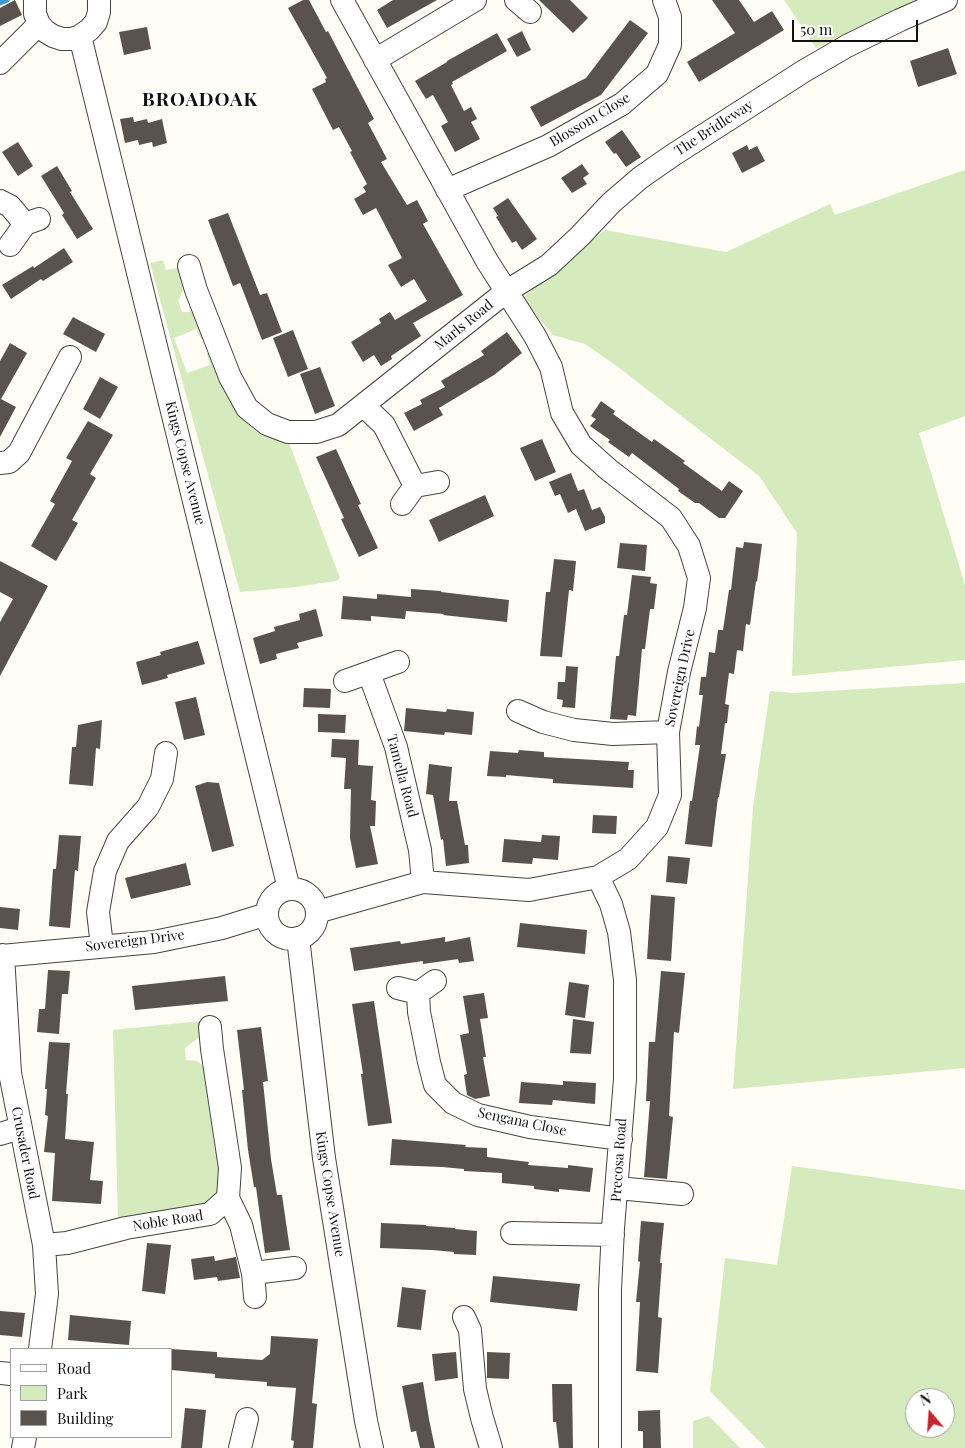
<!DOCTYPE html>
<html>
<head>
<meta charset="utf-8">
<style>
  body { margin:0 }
  #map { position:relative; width:965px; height:1448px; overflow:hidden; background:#fffdf5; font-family:"Playfair Display",serif }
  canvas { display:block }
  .legend { position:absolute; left:10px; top:1348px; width:162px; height:90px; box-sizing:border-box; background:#fff; border:1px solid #a0a0a0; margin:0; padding:6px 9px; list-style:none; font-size:15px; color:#111 }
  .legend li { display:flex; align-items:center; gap:10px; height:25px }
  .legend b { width:25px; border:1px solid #a0a0a0 }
  .north { position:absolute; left:905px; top:1388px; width:50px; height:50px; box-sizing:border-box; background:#fff; border:1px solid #a0a0a0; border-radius:50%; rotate:342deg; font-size:14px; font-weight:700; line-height:20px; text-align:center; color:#111 }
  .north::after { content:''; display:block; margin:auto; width:18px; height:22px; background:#c4262e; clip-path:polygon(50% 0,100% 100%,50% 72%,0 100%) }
  .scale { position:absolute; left:792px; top:20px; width:126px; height:22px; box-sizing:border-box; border:2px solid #111; border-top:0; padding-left:6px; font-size:15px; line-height:18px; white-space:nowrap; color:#111; -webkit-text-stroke:4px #fff; paint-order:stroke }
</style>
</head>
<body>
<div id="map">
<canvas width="965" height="1448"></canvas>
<ul class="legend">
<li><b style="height:6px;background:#fff"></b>Road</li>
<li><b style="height:14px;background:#d5ebbd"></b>Park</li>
<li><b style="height:14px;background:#5a524d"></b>Building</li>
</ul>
<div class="north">N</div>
<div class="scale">50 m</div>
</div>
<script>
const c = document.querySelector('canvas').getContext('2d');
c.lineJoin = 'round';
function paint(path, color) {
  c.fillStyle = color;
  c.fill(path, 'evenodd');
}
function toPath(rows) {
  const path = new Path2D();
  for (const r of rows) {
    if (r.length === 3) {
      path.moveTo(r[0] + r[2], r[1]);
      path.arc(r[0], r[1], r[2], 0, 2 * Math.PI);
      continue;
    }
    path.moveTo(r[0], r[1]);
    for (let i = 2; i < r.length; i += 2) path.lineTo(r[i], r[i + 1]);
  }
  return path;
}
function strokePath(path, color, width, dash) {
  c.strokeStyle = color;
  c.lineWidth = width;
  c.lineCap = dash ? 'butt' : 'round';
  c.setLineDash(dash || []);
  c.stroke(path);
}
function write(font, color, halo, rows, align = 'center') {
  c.font = font + ' "Playfair Display",serif';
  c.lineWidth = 5;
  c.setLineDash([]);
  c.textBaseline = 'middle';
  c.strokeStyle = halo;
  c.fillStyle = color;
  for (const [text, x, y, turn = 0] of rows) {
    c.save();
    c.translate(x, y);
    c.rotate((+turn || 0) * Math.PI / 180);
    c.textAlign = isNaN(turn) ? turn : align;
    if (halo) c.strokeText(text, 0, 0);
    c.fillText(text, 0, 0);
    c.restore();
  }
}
const green = toPath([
  [784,0,916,0,816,48],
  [965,170,965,416,919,433,965,585,965,660,792,676,797,533,759,476,618,367,585,344,553,335,522,298,605,230,726,252,830,204,835,215],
  [163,260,166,270,181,267,187,283,178,301,182,312,192,312,202,321,205,338,201,339,196,329,174,338,187,373,210,365,207,354,210,351,238,412,253,429,265,436,289,443,340,578,336,581,296,587,240,592,150,263],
  [965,683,965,1068,733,1089,753,807,770,691,793,693],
  [200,1021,201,1036,185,1048,186,1060,197,1061,209,1071,205,1079,215,1151,220,1156,223,1182,215,1204,118,1222,113,1030],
  [792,1166,965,1190,965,1448,766,1448,710,1391,725,1258,777,1265],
  [915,1398,945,1398,945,1428,915,1428],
  [709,1416,740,1448,693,1448,693,1421]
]);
const stream = toPath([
  [0,3,7,0]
]);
const building = toPath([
  [15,0,22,15,0,26,0,8],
  [303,0,309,0,326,32,328,31,374,119,368,123,387,159,381,162,407,205,417,200,428,221,423,224,463,295,413,323,421,336,391,356,392,359,381,366,374,355,363,362,351,342,381,323,379,319,390,312,395,320,427,301,414,279,401,287,388,265,402,258,376,208,363,215,354,199,366,192,363,187,367,184,350,152,352,151,339,127,333,130,312,89,326,82,325,79,327,78,288,8],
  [393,0,437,0,387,28,377,10],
  [539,0,570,0,588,18,573,33],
  [712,0,739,0,754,22,772,11,784,30,699,82,687,62,735,33],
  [630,20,648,33,601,95,541,127,530,107,586,78],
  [147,27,151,49,124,55,119,32],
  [522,31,531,50,517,57,507,39],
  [497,33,507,51,452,82,453,84,451,85,464,111,471,107,477,119,471,122,480,139,455,152,441,126,448,122,433,95,426,99,415,81,447,62,447,61],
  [948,48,957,74,918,87,910,61],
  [133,117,134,122,147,119,148,123,162,119,167,143,153,147,152,142,139,145,138,140,125,143,120,119],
  [622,130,641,157,626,167,616,153,614,154,605,142],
  [18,142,33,166,18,176,2,152],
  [747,145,749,150,757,146,765,161,742,173,732,153],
  [582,164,589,174,583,178,587,184,572,193,561,178],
  [57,166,72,191,70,192,93,229,77,239,62,215,64,213,41,176],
  [508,198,537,239,522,250,516,241,512,243,496,217,498,216,493,208],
  [228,213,260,295,267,293,282,332,262,340,240,283,233,286,208,220],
  [64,248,73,262,43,281,41,279,11,299,2,285,33,266,34,268],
  [73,317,105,334,96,352,63,334],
  [293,330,308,369,288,377,273,338],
  [507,332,522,353,494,375,439,408,443,415,414,431,404,413,422,404,420,400,445,387,441,381,484,355,481,351],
  [10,343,27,353,1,399,16,407,0,437,0,361],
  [320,367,335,406,315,414,300,374],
  [100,377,118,387,100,419,83,409],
  [601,401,615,411,613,414,652,442,654,439,685,461,683,463,722,491,729,481,743,491,725,518,719,518,699,503,695,503,678,491,679,489,632,453,629,457,608,442,610,440,590,426,596,419,591,416],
  [88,421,113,435,90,474,96,478,72,520,78,523,56,561,31,546,55,504,50,501,72,461,66,458],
  [542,439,556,472,535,481,520,448],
  [336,449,361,504,358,505,378,548,359,557,341,519,344,518,316,457],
  [571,473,578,491,584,489,592,510,600,507,605,517,605,523,585,531,576,509,568,513,560,494,555,496,549,482],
  [485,495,494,516,439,542,429,520],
  [744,542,762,544,757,582,756,581,750,625,746,624,743,651,737,650,734,674,729,673,725,704,729,705,727,723,725,723,721,754,726,754,719,797,718,797,712,847,685,844,690,801,692,801,700,745,695,745,697,726,699,727,703,695,699,695,701,677,706,677,709,652,715,653,718,630,723,630,729,590,731,590,736,547,743,548],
  [620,543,647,545,645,571,617,568],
  [554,559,576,561,573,591,569,590,562,657,540,656,546,592,550,592],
  [0,561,48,586,0,676,0,622,13,599,0,592],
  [632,575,651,577,650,583,657,584,654,609,650,609,645,649,642,649,636,716,628,715,627,720,610,719,616,656,619,656,624,615,627,615],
  [411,589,441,591,441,592,509,600,507,622,443,615,444,614,406,611,405,619,371,616,371,621,341,619,343,596,377,599,377,594,411,597],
  [316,609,323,636,297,643,299,648,276,654,277,659,260,664,253,638,275,631,274,627,300,620,299,614],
  [198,641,205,664,167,675,168,678,142,685,136,662,161,655,160,652],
  [566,666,578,667,575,708,562,707,563,700,557,699,558,682,565,682],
  [304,688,331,689,330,708,303,707],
  [196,697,205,735,184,740,175,702],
  [406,708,446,712,447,709,474,712,472,735,445,732,444,735,404,731],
  [318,714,346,715,345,733,318,732],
  [102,720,100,749,96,748,93,786,69,784,72,747,76,747,78,725],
  [332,739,359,740,358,765,373,766,371,800,376,801,375,826,370,826,378,864,356,868,350,838,351,789,344,789,346,758,331,757],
  [519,750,544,752,544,757,629,762,628,770,634,770,633,788,553,783,553,779,529,777,506,775,506,777,487,776,490,751,518,753],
  [429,764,452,767,449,801,457,801,465,845,468,845,469,863,446,866,443,839,441,840,433,795,426,794],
  [207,782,219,783,234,846,212,852,195,786],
  [593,815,617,816,616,834,592,833],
  [59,835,81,836,78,871,75,870,70,928,49,926,53,869,56,869],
  [542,835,560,836,558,860,533,858,532,864,502,862,504,839,541,842],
  [668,856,690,858,687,884,666,882],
  [186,863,191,885,131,899,125,878],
  [651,895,675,897,671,961,647,959],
  [0,907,20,909,18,930,0,928],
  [520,923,587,930,585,954,517,947],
  [445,937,445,942,470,937,474,961,459,963,458,959,423,964,423,961,354,971,350,948,400,941,401,944],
  [48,970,70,971,68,994,62,994,59,1034,37,1032,39,1009,45,1009],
  [661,971,685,973,679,1033,674,1032,669,1116,673,1117,667,1179,644,1177,650,1101,646,1101,649,1042,655,1042],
  [225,976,228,1001,135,1010,132,986],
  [569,982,589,985,585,1018,565,1015],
  [484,993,488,1018,480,1019,486,1057,483,1057,490,1096,475,1099,467,1095,464,1075,467,1074,460,1035,469,1033,463,996],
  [374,1001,392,1123,368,1126,361,1074,363,1074,352,1004],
  [573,1019,594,1022,591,1054,570,1053],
  [261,1027,268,1081,263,1082,271,1159,277,1195,282,1195,290,1250,265,1253,256,1187,254,1187,248,1150,242,1090,244,1090,237,1030],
  [49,1042,70,1043,66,1094,68,1094,65,1139,94,1142,90,1180,103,1181,101,1204,52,1201,55,1153,44,1152,48,1116,45,1115,47,1089,45,1089],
  [563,1081,596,1083,595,1104,553,1100,552,1105,519,1103,521,1082,563,1085],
  [392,1139,466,1145,465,1147,487,1148,487,1157,529,1162,528,1165,568,1168,568,1165,593,1168,590,1192,559,1189,559,1192,534,1189,534,1186,502,1183,502,1173,464,1171,464,1169,442,1167,390,1165],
  [641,1221,664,1223,660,1263,662,1263,658,1317,662,1318,658,1373,636,1371,640,1302,636,1302,640,1262,638,1261],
  [381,1223,426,1225,426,1226,455,1228,455,1229,477,1231,476,1255,454,1254,454,1252,432,1250,380,1248],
  [147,1243,171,1245,165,1294,142,1291],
  [214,1256,215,1261,236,1257,240,1278,218,1281,217,1277,194,1280,191,1259],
  [493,1276,580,1284,577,1311,490,1302],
  [402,1287,426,1290,421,1330,397,1327],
  [0,1311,25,1313,22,1337,0,1335],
  [70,1315,131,1321,129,1345,68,1340],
  [271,1336,318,1339,312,1403,317,1404,313,1448,293,1448,294,1441,291,1440,296,1388,267,1386,267,1382,215,1378,215,1374,171,1370,171,1349,217,1352,217,1357,262,1360,270,1354],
  [456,1352,458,1378,435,1381,432,1354],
  [487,1352,510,1353,509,1379,487,1378],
  [423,1382,429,1419,435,1448,420,1448,416,1431,411,1432,402,1386],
  [552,1384,572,1384,573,1448,559,1448,556,1422,553,1422],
  [185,1408,206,1410,202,1448,181,1448],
  [660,1410,661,1448,643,1448,643,1431,638,1431,638,1411]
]);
const minor = toPath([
  [35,0,35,14,39,24,45,31,53,36,62,39,72,39,80,36,89,30,96,22,99,12,99,0],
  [516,0,530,12],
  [80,36,289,889],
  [375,60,475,0],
  [0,63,39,24],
  [447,190,548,146,622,104,657,74,670,45,670,17,664,0],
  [0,201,10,206,25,224],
  [10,245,25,224,39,219],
  [189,266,196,290,230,377,247,408,267,424,288,432,316,432,338,425,507,291,549,265,580,236,611,203,640,178,673,155,804,71,847,46,900,20,946,0],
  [364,406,384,425,415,486],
  [0,463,9,462,19,453,70,357],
  [402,504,415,486,438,482],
  [369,673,396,747,420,850,423,882],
  [345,681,398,662],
  [518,711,543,722,574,730,613,734,668,732],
  [598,877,611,904,619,932,625,980,625,1079,613,1228,610,1290,610,1448],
  [292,914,25],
  [317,912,423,882,529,890,598,877,628,859,657,827,670,795,668,732,679,672,695,608,699,578,689,546,671,518,609,470,581,445,562,413,551,367,535,336,487,261,342,0],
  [298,938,324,1158,366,1421,372,1448],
  [102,946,98,912,105,871,118,841,148,807,162,779,166,753],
  [3,955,10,1073,44,1245,47,1294,40,1349],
  [0,956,154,942,222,928,267,914],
  [435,981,418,993,419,1012,429,1062,435,1085,453,1103,478,1115,530,1127,621,1139],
  [398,988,418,993],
  [0,1134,20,1128],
  [617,1188,682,1194],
  [228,1198,241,1225,253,1273,255,1297],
  [512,1233,613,1235],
  [44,1245,67,1243,126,1228,210,1214,228,1198,230,1168,212,1049,210,1027],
  [253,1273,295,1268],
  [464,1317,470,1330,475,1389,482,1418,491,1448],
  [0,1373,11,1374],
  [23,1448,25,1437],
  [240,1448,247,1419]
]);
const streetNames = [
  ["Blossom Close",590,120,-31],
  ["The Bridleway",714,128,-33],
  ["Marls Road",464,325,-39],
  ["Kings Copse Avenue",185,463,76],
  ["Sovereign Drive",680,678,-78],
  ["Tamella Road",402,776,75],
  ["Sovereign Drive",135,941,-7],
  ["Sengana Close",522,1122,12],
  ["Crusader Road",25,1153,79],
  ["Precosa Road",619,1160,-86],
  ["Kings Copse Avenue",330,1194,81],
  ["Noble Road",168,1221,-9]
];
const districtNames = [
  ["BROADOAK",200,100]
];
paint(green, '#d5ebbd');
strokePath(stream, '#3f96cf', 5);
paint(building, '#5a524d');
strokePath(minor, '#444', 24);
strokePath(minor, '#fff', 22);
write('14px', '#111', '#fff', streetNames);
c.letterSpacing = '1px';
write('bold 19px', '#111', '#fff', districtNames);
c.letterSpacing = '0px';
</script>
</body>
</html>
